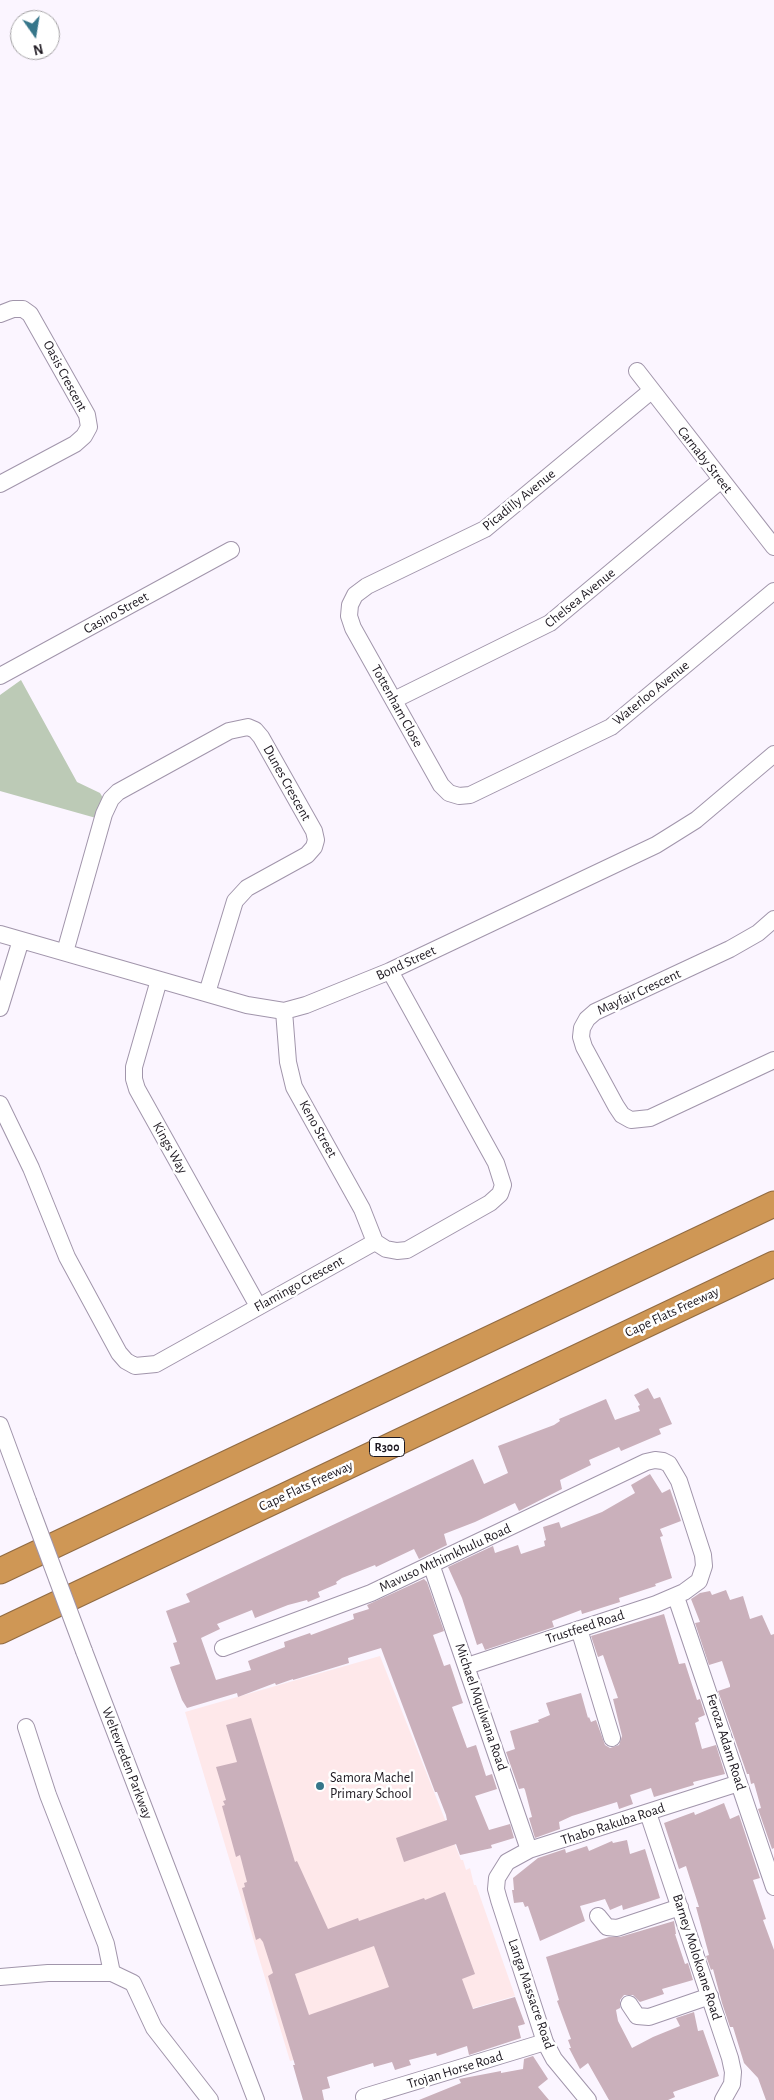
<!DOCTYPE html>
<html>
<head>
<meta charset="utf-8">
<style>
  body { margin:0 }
  #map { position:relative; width:774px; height:2100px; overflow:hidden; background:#fbf5ff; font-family:"Alegreya Sans",sans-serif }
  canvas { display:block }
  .north { position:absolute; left:10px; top:10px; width:50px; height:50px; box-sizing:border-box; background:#fff; border:1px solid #a5a3a6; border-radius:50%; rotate:167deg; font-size:14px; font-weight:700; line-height:20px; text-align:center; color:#1d1820 }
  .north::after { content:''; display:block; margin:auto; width:18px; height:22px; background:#36768a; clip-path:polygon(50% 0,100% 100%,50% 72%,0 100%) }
</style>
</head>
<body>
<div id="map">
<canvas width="774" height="2100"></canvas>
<div class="north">N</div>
</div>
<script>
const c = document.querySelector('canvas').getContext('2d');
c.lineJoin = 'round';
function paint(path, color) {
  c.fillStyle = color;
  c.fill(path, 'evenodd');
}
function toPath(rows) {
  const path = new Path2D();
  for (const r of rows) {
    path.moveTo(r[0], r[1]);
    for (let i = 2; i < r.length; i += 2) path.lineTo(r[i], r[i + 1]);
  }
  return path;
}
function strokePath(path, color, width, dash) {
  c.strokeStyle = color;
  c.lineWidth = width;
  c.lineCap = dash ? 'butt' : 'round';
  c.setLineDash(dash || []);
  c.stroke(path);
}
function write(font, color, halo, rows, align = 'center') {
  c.font = font + ' "Alegreya Sans",sans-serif';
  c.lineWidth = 5;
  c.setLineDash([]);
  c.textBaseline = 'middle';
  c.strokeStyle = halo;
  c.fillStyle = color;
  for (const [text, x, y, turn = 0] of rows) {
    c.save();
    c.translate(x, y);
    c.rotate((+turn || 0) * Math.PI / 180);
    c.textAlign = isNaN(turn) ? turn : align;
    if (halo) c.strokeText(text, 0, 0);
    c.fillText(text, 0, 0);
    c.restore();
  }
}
const education = toPath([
  [380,1656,461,1860,463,1860,466,1870,470,1868,474,1885,476,1885,515,1996,290,2061,185,1712]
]);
const green = toPath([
  [21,680,77,782,100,793,103,798,96,818,0,791,0,695]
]);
const building = toPath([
  [648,1388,654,1399,660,1397,672,1424,659,1429,661,1434,621,1451,619,1447,589,1460,591,1465,560,1480,562,1489,519,1511,515,1503,475,1522,444,1534,447,1545,419,1559,414,1549,376,1567,375,1565,342,1578,336,1582,337,1584,318,1592,320,1597,308,1602,307,1600,288,1605,255,1618,252,1610,217,1624,220,1629,201,1638,216,1680,251,1670,248,1661,285,1647,284,1642,310,1633,311,1635,354,1619,353,1614,369,1609,367,1605,424,1579,427,1582,444,1631,433,1635,444,1666,450,1664,463,1703,452,1707,467,1748,476,1745,486,1776,492,1774,497,1789,475,1796,489,1830,510,1824,514,1838,491,1845,492,1848,460,1855,456,1844,404,1862,396,1838,447,1820,446,1815,437,1792,435,1792,381,1648,348,1658,349,1663,293,1680,293,1679,276,1685,275,1683,238,1697,237,1693,187,1708,182,1700,170,1667,180,1664,173,1643,177,1642,166,1611,190,1602,186,1594,473,1459,484,1484,508,1473,498,1446,554,1425,560,1421,559,1419,606,1399,615,1420,640,1411,638,1406,640,1405,634,1395],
  [650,1474,662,1493,670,1489,681,1521,660,1529,663,1536,660,1537,672,1578,655,1584,656,1586,619,1598,620,1602,582,1614,581,1610,552,1621,554,1627,485,1650,482,1643,477,1645,462,1598,448,1567,493,1546,495,1553,518,1545,521,1554,545,1546,544,1541,546,1540,543,1527,559,1522,561,1528,602,1512,635,1493,631,1485],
  [726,1590,730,1600,743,1596,750,1619,762,1615,771,1635,774,1634,774,1848,772,1849,758,1809,761,1808,754,1783,751,1784,749,1774,747,1774,718,1691,730,1687,730,1685,722,1661,709,1665,695,1623,700,1622,691,1599,700,1593,710,1591,712,1595],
  [664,1614,679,1664,685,1663,697,1700,700,1699,705,1715,698,1718,699,1721,695,1723,702,1749,716,1745,725,1774,693,1782,694,1785,654,1797,651,1788,630,1795,633,1804,619,1809,617,1802,572,1816,559,1822,560,1829,535,1838,529,1818,532,1817,525,1790,524,1788,519,1789,506,1752,515,1749,510,1731,539,1722,538,1720,550,1715,546,1703,581,1693,588,1718,589,1717,591,1722,596,1720,605,1745,610,1748,619,1745,622,1736,613,1699,618,1698,603,1655,598,1657,591,1636],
  [251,1718,295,1862,297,1861,328,1929,358,1918,359,1921,424,1898,425,1900,445,1892,475,1974,462,1979,473,2009,515,1997,525,2024,518,2026,521,2038,469,2055,467,2046,437,2056,436,2053,409,2060,411,2065,395,2070,392,2062,374,2067,373,2063,327,2077,330,2088,322,2090,324,2100,303,2100,293,2065,295,2065,268,1976,273,1973,263,1942,260,1938,256,1940,242,1888,245,1887,244,1883,247,1882,240,1855,236,1857,222,1806,225,1805,223,1801,226,1800,216,1767,237,1762,226,1725],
  [374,1946,389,1987,309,2015,295,1974],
  [724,1803,730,1819,739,1815,760,1878,753,1880,766,1919,763,1920,774,1950,774,2100,766,2100,758,2078,744,2063,733,2027,730,2027,722,2003,713,1969,711,1970,706,1956,709,1955,696,1907,699,1907,686,1866,679,1869,664,1823,694,1812,695,1815],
  [627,1840,630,1854,645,1849,660,1898,623,1910,622,1905,610,1910,605,1899,580,1906,585,1921,540,1941,528,1906,525,1907,523,1902,514,1903,512,1890,514,1890,513,1878,538,1858,565,1849,566,1853,587,1846,589,1851,612,1841,613,1843],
  [674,1921,676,1934,675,1934,685,1964,688,1963,693,1980,662,1989,664,1994,640,2002,633,1995,624,1995,620,2000,620,2008,616,2010,618,2021,632,2048,653,2037,680,2026,676,2018,694,2012,698,2031,703,2030,719,2076,673,2092,675,2097,668,2100,609,2100,588,2063,580,2069,569,2048,571,2048,568,2040,571,2039,557,2001,559,2000,546,1957,609,1937,620,1937],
  [533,2056,548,2079,538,2087,549,2100,419,2100,461,2083,459,2079,501,2071,501,2073,523,2069,524,2059]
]);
const minor = toPath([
  [0,314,13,309,23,309,30,314,87,415,89,427,84,436,75,444,0,484],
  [637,371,774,547],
  [651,391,485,529,367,586,355,595,350,605,349,616,353,628,441,785,449,793,459,796,470,795,611,727,774,591],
  [0,676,231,550],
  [394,700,550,623,721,480],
  [774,919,758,933,730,949,595,1012,587,1019,582,1028,581,1037,584,1047,616,1106,622,1115,631,1120,650,1118,774,1060],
  [0,934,247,1005,284,1011,306,1005,390,971,656,845,696,820,774,754],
  [65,952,104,814,111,799,118,792,229,731,248,727,255,730,261,737,314,831,316,840,314,847,307,855,247,888,235,901,207,993],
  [159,980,134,1067,134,1079,137,1089,258,1306],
  [0,1008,21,940],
  [284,1011,288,1062,294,1087,362,1209,375,1242],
  [0,1104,31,1168,67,1257,119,1353,126,1361,135,1366,156,1364,375,1242,386,1249,397,1251,407,1250,490,1203,500,1194,503,1185,496,1163,390,971],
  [0,1425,28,1501],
  [431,1564,529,1850],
  [676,1597,774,1887],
  [579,1629,612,1738],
  [223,1648,371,1593,646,1462,655,1460,663,1461,669,1464,679,1481,703,1555,704,1566,699,1581,684,1592,656,1604,467,1666],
  [84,1651,256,2100],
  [26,1727,48,1795,106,1944,112,1973],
  [648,1813,730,2058,733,2072,732,2084,723,2100],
  [598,1916,607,1927,617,1928,680,1907],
  [0,1977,48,1973,112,1973,133,1983,154,2028,210,2100],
  [629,2004,637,2016,649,2017,710,1996],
  [364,2097,545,2042],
  [588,2100,554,2059,545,2042,499,1900,496,1889,497,1878,507,1862,529,1850,739,1783]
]);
const highway = toPath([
  [0,1571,774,1204],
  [0,1631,774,1264]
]);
const minorBridge = toPath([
  [28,1501,84,1651]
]);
const markers = [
  [320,1786,5,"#36768a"]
];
const shields = [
  [387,1447,35]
];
const shieldNames = [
  ["R300",387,1447]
];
const streetNames = [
  ["Oasis Crescent",65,376,62],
  ["Carnaby Street",705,460,52],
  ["Picadilly Avenue",519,500,-39],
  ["Chelsea Avenue",580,598,-39],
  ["Casino Street",116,613,-29],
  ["Waterloo Avenue",651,693,-39],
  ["Tottenham Close",397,706,61],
  ["Dunes Crescent",287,783,61],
  ["Bond Street",406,963,-25],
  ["Mayfair Crescent",639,992,-25],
  ["Keno Street",318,1129,61],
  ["Kings Way",170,1148,61],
  ["Flamingo Crescent",299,1284,-29],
  ["Cape Flats Freeway",672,1312,-25],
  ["Cape Flats Freeway",306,1486,-25],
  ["Mavuso Mthimkhulu Road",445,1558,-25],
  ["Trustfeed Road",585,1627,-18],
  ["Michael Mqulwana Road",481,1707,71],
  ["Feroza Adam Road",726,1742,72],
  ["Weltevreden Parkway",127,1763,69],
  ["Thabo Rakuba Road",613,1824,-18],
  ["Barney Molokoane Road",697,1957,72],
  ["Langa Massacre Road",531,1994,71],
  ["Trojan Horse Road",455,2070,-17]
];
const poiNames = [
  ["Samora Machel",330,1778],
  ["Primary School",330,1794]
];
paint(education, '#fee8ea');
paint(green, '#bccab6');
paint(building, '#cab0bb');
strokePath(minor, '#a195ab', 18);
strokePath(highway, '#916b42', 27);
strokePath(minor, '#fff', 16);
strokePath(highway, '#cf9755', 25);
strokePath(minorBridge, '#a195ab', 18, []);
strokePath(minorBridge, '#fff', 16);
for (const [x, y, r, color] of markers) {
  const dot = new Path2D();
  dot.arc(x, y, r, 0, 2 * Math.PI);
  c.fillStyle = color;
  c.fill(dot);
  strokePath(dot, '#fff', 2);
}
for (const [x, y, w] of shields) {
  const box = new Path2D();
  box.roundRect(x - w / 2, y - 9.5, w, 19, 4);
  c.fillStyle = '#fff';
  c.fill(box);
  strokePath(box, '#1d1820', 1);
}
write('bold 12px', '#1d1820', null, shieldNames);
write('14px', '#1d1820', '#fff', streetNames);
write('14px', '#1d1820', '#fff', poiNames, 'left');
</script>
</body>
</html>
